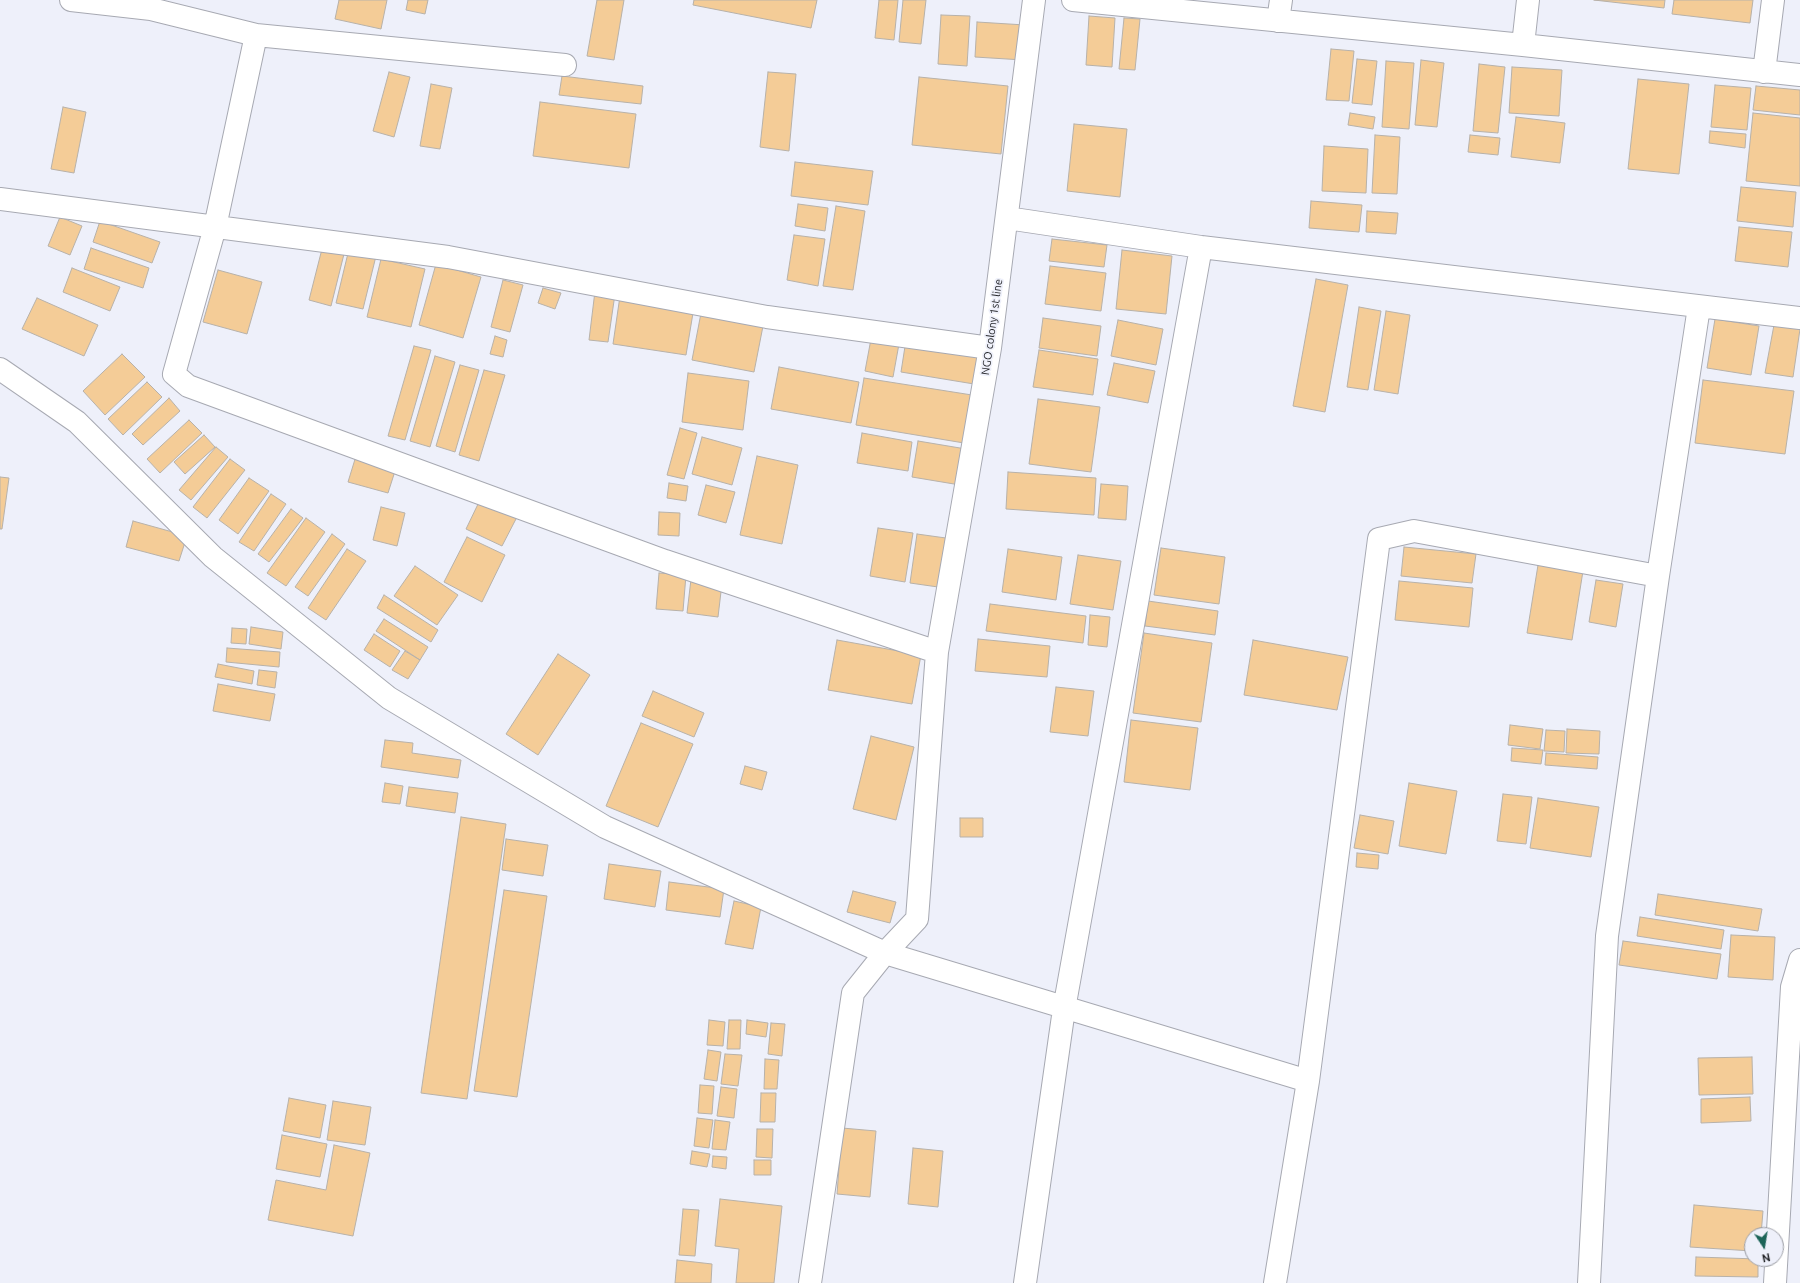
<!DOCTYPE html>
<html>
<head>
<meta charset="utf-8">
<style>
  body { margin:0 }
  #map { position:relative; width:1800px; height:1283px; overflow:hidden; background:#eef0fa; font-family:Ubuntu,sans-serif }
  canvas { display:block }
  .north { position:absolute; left:1744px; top:1227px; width:40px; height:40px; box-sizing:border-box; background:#eef0fa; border:1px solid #9b9da4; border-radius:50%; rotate:168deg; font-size:11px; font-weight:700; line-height:16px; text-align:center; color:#1f2024 }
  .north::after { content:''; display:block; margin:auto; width:14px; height:18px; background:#1c6458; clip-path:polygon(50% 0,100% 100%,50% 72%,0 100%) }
</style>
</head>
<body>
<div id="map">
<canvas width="1800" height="1283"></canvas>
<div class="north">N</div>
</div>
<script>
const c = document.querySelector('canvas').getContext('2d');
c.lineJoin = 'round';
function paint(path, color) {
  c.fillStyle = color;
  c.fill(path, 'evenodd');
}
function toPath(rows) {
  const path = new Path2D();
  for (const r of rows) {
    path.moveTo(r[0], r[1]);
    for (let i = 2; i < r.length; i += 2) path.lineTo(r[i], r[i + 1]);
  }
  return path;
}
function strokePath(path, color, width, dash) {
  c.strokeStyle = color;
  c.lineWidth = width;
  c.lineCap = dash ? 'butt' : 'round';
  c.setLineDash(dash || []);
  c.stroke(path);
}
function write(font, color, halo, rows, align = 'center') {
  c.font = font + ' Ubuntu,sans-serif';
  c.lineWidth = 3.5;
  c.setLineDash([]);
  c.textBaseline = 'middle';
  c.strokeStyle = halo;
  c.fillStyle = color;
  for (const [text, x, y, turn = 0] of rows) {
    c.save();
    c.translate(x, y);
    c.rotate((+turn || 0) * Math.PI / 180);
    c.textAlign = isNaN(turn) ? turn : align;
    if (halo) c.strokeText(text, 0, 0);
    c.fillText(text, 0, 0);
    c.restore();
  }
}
const building = toPath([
  [339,0,387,0,381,29,335,19,339,0],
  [408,0,428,0,425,14,406,10,408,0],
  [597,0,624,0,614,60,587,56,597,0],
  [694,0,817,0,811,28,693,5,694,0],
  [879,0,898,0,894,40,875,38,879,0],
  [903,0,926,0,921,44,899,42,903,0],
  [1594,0,1665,0,1664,8,1594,0],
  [1674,0,1753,0,1750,23,1672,14,1674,0],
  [941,15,970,16,967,66,938,64,941,15],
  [1089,16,1115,18,1112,67,1086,65,1089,16],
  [1124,18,1140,19,1135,70,1119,69,1124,18],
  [977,22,1025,25,1023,60,975,57,977,22],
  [1331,49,1354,51,1349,101,1326,100,1331,49],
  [1357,59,1377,61,1372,105,1352,103,1357,59],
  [1421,60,1444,63,1437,127,1415,125,1421,60],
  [1386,61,1414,63,1409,129,1382,127,1386,61],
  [1479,64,1505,67,1498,133,1473,131,1479,64],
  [1512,67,1562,70,1559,116,1509,113,1512,67],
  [389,72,410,77,394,137,373,131,389,72],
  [768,72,796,74,789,151,760,147,768,72],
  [562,76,643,86,641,104,559,95,562,76],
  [919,77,1008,86,1001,154,912,145,919,77],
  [1638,79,1689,84,1679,174,1628,169,1638,79],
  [431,84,452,88,440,149,420,146,431,84],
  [1715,85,1751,88,1747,130,1711,127,1715,85],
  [1756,86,1800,90,1800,115,1753,110,1756,86],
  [540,102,636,114,629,168,533,156,540,102],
  [63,107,86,112,74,173,51,169,63,107],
  [1350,113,1375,117,1373,129,1348,125,1350,113],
  [1753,113,1800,118,1800,186,1746,181,1753,113],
  [1516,117,1565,123,1560,163,1511,157,1516,117],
  [1074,124,1127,129,1120,197,1067,191,1074,124],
  [1710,131,1746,134,1745,148,1709,143,1710,131],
  [1375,135,1400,137,1397,194,1372,193,1375,135],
  [1470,135,1500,138,1498,155,1468,152,1470,135],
  [1324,146,1368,149,1366,193,1322,191,1324,146],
  [795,162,873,171,868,205,791,196,795,162],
  [1741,187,1796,192,1793,227,1737,221,1741,187],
  [1311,201,1362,205,1359,232,1309,228,1311,201],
  [798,204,828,208,825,231,795,226,798,204],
  [836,206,865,211,853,290,823,286,836,206],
  [1367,211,1398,213,1396,234,1366,232,1367,211],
  [60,217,82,226,70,255,48,246,60,217],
  [100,221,160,242,152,263,93,242,100,221],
  [1739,227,1792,232,1788,267,1735,261,1739,227],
  [794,235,825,239,818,286,787,280,794,235],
  [1052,239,1107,245,1104,267,1049,261,1052,239],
  [323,245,345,250,331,306,309,300,323,245],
  [91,248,149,268,143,288,84,269,91,248],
  [349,249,376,256,363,309,336,303,349,249],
  [1122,250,1172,256,1166,314,1116,309,1122,250],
  [381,259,425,269,411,327,367,317,381,259],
  [436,264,481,277,463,338,419,325,436,264],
  [1050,266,1106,273,1101,311,1045,304,1050,266],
  [72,268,120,287,110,311,63,292,72,268],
  [218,270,262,282,247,334,203,322,218,270],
  [1316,279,1348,285,1325,412,1293,406,1316,279],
  [503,280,523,285,510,332,491,327,503,280],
  [543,288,561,293,555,309,538,303,543,288],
  [595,291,615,294,608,342,589,340,595,291],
  [620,296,694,307,686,355,613,344,620,296],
  [37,298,98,325,84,356,22,329,37,298],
  [1359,307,1381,311,1368,390,1347,387,1359,307],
  [702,308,764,321,754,372,692,360,702,308],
  [1386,311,1410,315,1398,394,1374,390,1386,311],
  [1043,318,1101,326,1097,356,1039,348,1043,318],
  [1715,319,1759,326,1751,375,1707,368,1715,319],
  [1118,320,1163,329,1156,365,1111,356,1118,320],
  [1774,325,1800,329,1793,377,1765,373,1774,325],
  [495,336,507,340,503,357,490,354,495,336],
  [871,339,899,344,893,377,865,371,871,339],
  [906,340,979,352,974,384,901,372,906,340],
  [414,346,431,350,405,440,388,436,414,346],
  [1039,350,1098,359,1093,395,1033,387,1039,350],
  [122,354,145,377,105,415,83,391,122,354],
  [435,356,455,362,430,447,410,441,435,356],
  [1114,363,1155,371,1148,403,1107,395,1114,363],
  [460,365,479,370,455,452,436,446,460,365],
  [779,367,859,382,851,423,771,409,779,367],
  [484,370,505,375,479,461,459,455,484,370],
  [688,373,749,381,743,430,682,422,688,373],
  [864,378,972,395,964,443,856,425,864,378],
  [1703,380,1794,391,1785,454,1695,443,1703,380],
  [147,382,162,397,123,435,108,419,147,382],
  [169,398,180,411,143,445,132,434,169,398],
  [1038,399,1100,407,1091,472,1029,464,1038,399],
  [189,420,202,433,160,473,147,459,189,420],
  [680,428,697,433,684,479,667,475,680,428],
  [862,433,912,442,908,471,857,463,862,433],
  [204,435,215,447,185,474,174,462,204,435],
  [702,437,742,448,732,485,692,474,702,437],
  [918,441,966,449,960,485,912,477,918,441],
  [216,447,228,457,191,500,179,490,216,447],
  [356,456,396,468,388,493,348,482,356,456],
  [757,456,798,465,782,544,740,535,757,456],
  [230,459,245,470,207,518,193,507,230,459],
  [1008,472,1096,478,1094,515,1006,509,1008,472],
  [0,477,9,478,2,529,0,529,0,477],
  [249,478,269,491,238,534,219,520,249,478],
  [669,483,688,486,686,501,667,498,669,483],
  [1101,484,1128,486,1126,520,1098,518,1101,484],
  [706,485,735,492,726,523,698,515,706,485],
  [271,494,286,504,254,551,239,542,271,494],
  [480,500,517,517,502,546,466,529,480,500],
  [381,507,405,513,397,546,373,540,381,507],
  [291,509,303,518,269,562,258,554,291,509],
  [659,512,680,513,679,536,658,535,659,512],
  [306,518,325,532,286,586,267,573,306,518],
  [133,521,187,536,179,561,126,547,133,521],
  [878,528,913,533,905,582,870,576,878,528],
  [332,534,345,544,308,596,295,587,332,534],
  [917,534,953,539,945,588,910,583,917,534],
  [467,537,505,555,482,602,444,582,467,537],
  [1404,547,1476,554,1472,583,1401,576,1404,547],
  [1161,548,1225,557,1219,604,1154,595,1161,548],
  [347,549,366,561,326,620,308,608,347,549],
  [1008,549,1062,557,1056,600,1002,592,1008,549],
  [1078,555,1121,561,1113,610,1070,604,1078,555],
  [1538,565,1583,571,1572,640,1527,633,1538,565],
  [415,566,458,595,437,625,394,596,415,566],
  [692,571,723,575,718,617,687,613,692,571],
  [659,573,686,575,683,611,656,609,659,573],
  [1596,580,1623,584,1616,627,1589,622,1596,580],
  [1399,581,1473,588,1469,627,1395,620,1399,581],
  [384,595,438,630,431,642,377,608,384,595],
  [1148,601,1218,611,1215,635,1145,626,1148,601],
  [990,604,1086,616,1083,643,986,631,990,604],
  [1090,615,1110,617,1107,647,1088,645,1090,615],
  [384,619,428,647,420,660,376,631,384,619],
  [251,627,283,632,281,649,249,644,251,627],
  [232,628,247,629,246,644,231,643,232,628],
  [1144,633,1212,643,1201,722,1133,713,1144,633],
  [374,634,400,651,390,667,364,650,374,634],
  [978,639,1050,646,1047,677,975,671,978,639],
  [837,640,921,655,912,704,828,690,837,640],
  [1253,640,1348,657,1337,710,1244,695,1253,640],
  [227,648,280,652,279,667,226,662,227,648],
  [405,651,420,660,408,679,392,670,405,651],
  [558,654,590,675,538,755,506,734,558,654],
  [218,664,254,671,252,684,215,677,218,664],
  [259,670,277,672,275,688,257,685,259,670],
  [218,684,275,694,270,721,213,711,218,684],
  [1056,687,1094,691,1088,736,1050,732,1056,687],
  [653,691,704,713,694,737,642,716,653,691],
  [1131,720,1198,728,1190,790,1124,782,1131,720],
  [641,723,693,744,658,827,606,806,641,723],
  [1510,725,1543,729,1540,749,1508,745,1510,725],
  [1567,729,1600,731,1599,754,1566,753,1567,729],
  [1546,730,1565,731,1564,752,1544,751,1546,730],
  [871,736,914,747,896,820,853,809,871,736],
  [385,740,413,743,412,753,461,760,458,778,381,767,385,740],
  [1512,748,1543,750,1541,764,1511,761,1512,748],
  [1546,753,1598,757,1597,769,1545,765,1546,753],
  [745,766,767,772,762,790,740,784,745,766],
  [385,783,403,786,400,804,382,802,385,783],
  [1409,783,1457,791,1446,854,1399,846,1409,783],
  [409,787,458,793,455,813,406,806,409,787],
  [1503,794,1532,797,1526,844,1497,841,1503,794],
  [1538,798,1599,807,1591,857,1530,848,1538,798],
  [1360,815,1394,821,1388,854,1354,848,1360,815],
  [461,817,506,824,467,1099,421,1093,461,817],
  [960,818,983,818,983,837,960,837,960,818],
  [506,839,548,845,543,876,502,870,506,839],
  [1357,853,1379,855,1378,869,1356,867,1357,853],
  [609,864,661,871,655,907,604,899,609,864],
  [669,882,724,889,720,917,666,910,669,882],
  [504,890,547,896,517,1097,474,1091,504,890],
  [853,891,896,902,890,923,847,912,853,891],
  [1658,894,1762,909,1758,931,1655,915,1658,894],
  [734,901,761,907,753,949,725,944,734,901],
  [1640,917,1724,930,1721,949,1637,936,1640,917],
  [1731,935,1775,937,1773,980,1728,977,1731,935],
  [1623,941,1721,954,1717,979,1619,965,1623,941],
  [709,1020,725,1022,723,1046,707,1045,709,1020],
  [729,1020,741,1020,740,1049,727,1049,729,1020],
  [747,1020,768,1023,766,1037,746,1034,747,1020],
  [771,1023,785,1024,782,1056,768,1054,771,1023],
  [708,1050,721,1052,717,1081,704,1079,708,1050],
  [725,1054,742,1055,738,1086,721,1084,725,1054],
  [1752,1057,1753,1094,1699,1095,1698,1058,1752,1057],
  [765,1059,779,1060,777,1089,764,1089,765,1059],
  [700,1085,714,1086,712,1114,698,1113,700,1085],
  [721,1087,737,1089,734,1118,717,1116,721,1087],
  [761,1093,776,1093,775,1122,760,1122,761,1093],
  [1750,1097,1751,1121,1701,1123,1701,1099,1750,1097],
  [289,1098,326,1105,320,1138,283,1131,289,1098],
  [333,1101,371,1107,365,1145,327,1140,333,1101],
  [697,1118,713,1120,709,1148,694,1146,697,1118],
  [715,1120,730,1122,726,1150,712,1149,715,1120],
  [842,1128,876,1131,870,1197,837,1194,842,1128],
  [757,1129,773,1129,772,1158,756,1157,757,1129],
  [282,1135,327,1144,320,1177,276,1169,282,1135],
  [334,1145,370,1153,353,1236,268,1220,276,1180,326,1190,334,1145],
  [913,1148,943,1151,938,1207,908,1204,913,1148],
  [692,1151,710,1154,707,1167,690,1164,692,1151],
  [713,1156,727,1157,726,1169,712,1167,713,1156],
  [754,1160,771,1160,771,1175,754,1175,754,1160],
  [720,1199,782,1206,774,1283,736,1283,739,1249,715,1246,720,1199],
  [1694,1205,1763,1211,1761,1235,1752,1235,1752,1251,1690,1247,1694,1205],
  [683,1209,699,1210,695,1256,679,1255,683,1209],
  [1696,1257,1758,1259,1758,1277,1695,1276,1696,1257],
  [677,1260,712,1264,711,1283,675,1283,677,1260]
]);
const minor = toPath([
  [71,0,151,9,256,35,565,65],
  [1073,0,1523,45,1800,75],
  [1278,21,1281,0],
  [256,35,215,227,174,374,188,386,665,561,937,652],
  [1523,45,1528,0],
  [1764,72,1773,0],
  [0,199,448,257,767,317,990,348],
  [1007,218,1201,247,1800,318],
  [0,369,77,422,213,557,389,698,605,827,885,953,1308,1081,1379,539,1414,531,1658,576,1699,307],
  [810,1283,853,993,885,953,917,919,937,652,990,348,1034,0],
  [1025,1283,1064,1009,1201,247],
  [1275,1283,1308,1081],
  [1589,1283,1607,936,1658,576],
  [1775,1283,1792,987,1800,960]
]);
const streetNames = [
  ["NGO colony 1st line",992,327,-82]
];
paint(building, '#f4cc97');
strokePath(building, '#b7b1a9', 1);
strokePath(minor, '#a7a9b2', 24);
strokePath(minor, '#fff', 22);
write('11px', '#1f2024', '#eef0fa', streetNames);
</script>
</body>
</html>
